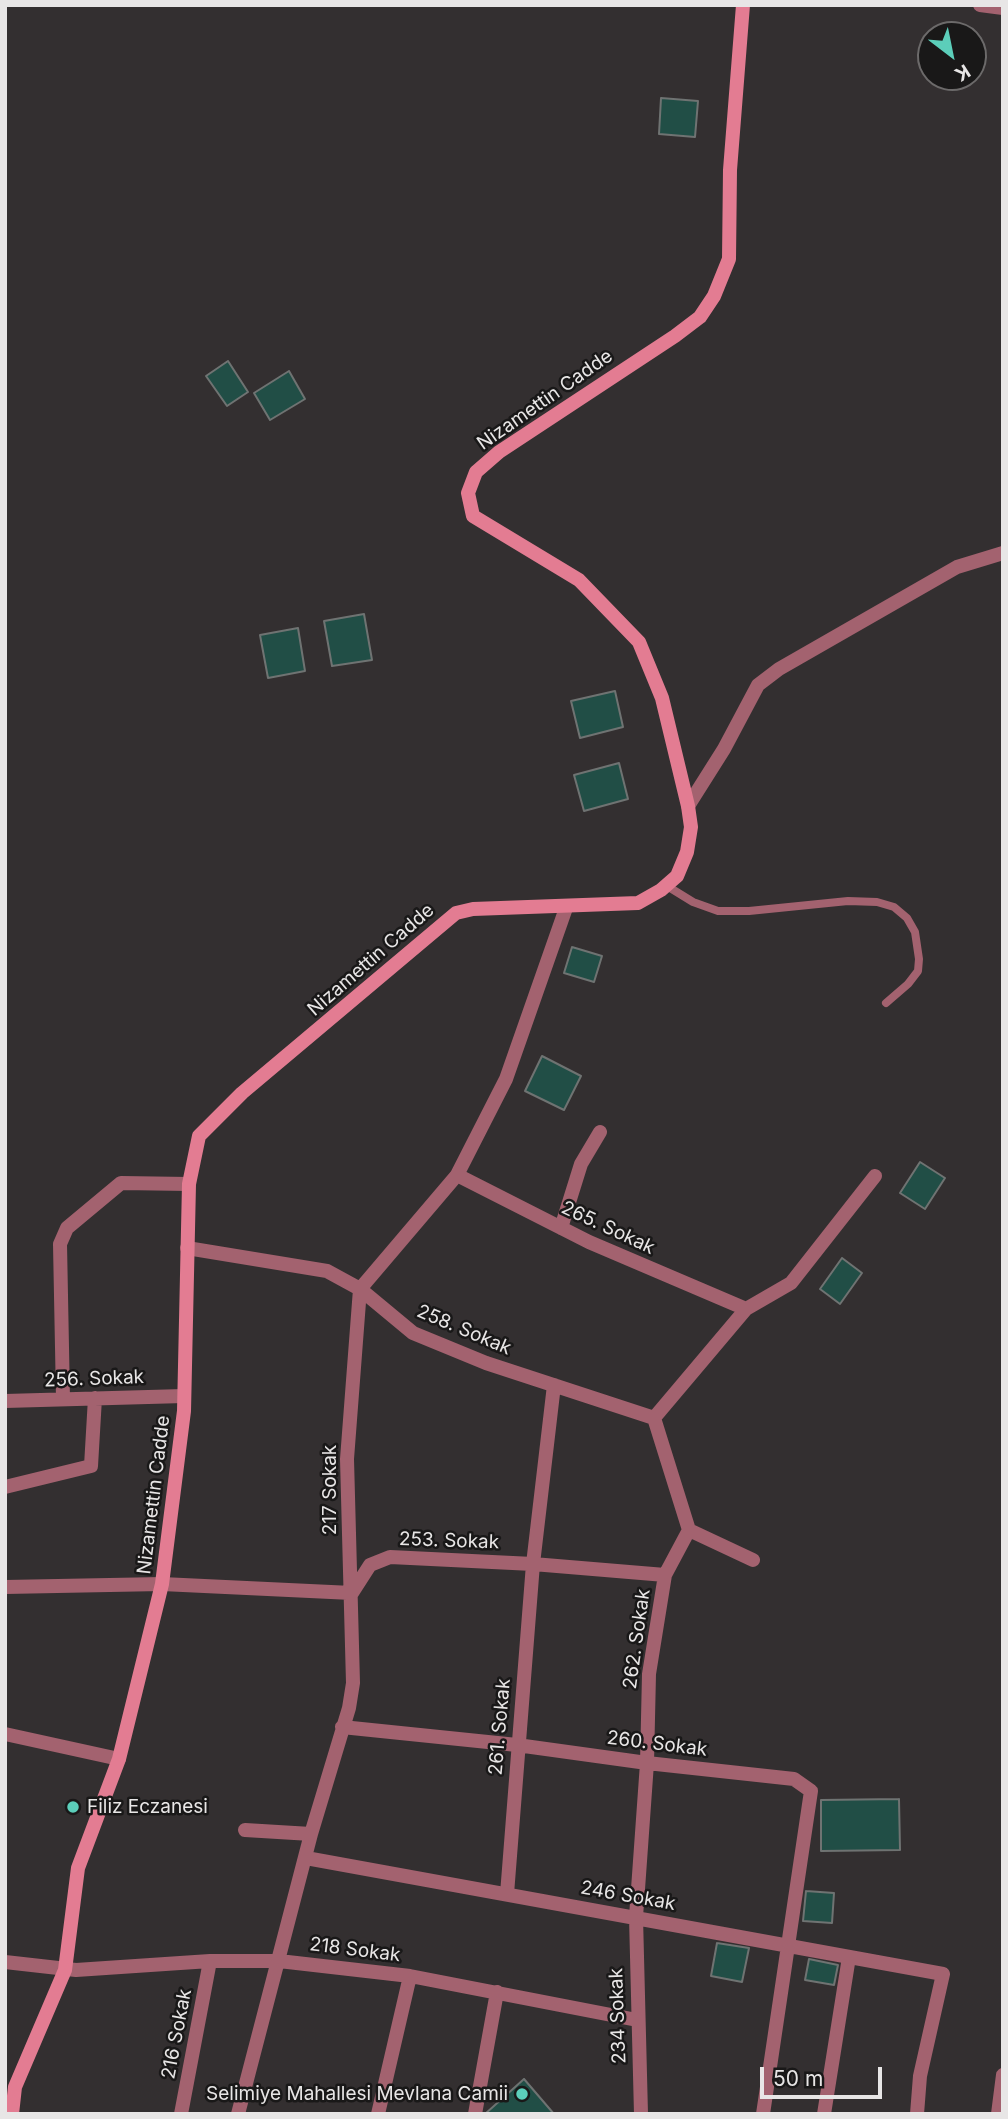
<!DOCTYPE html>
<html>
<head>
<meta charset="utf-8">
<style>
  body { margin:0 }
  #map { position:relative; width:1008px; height:2119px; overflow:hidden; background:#332f30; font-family:Inter,sans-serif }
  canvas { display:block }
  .frame { position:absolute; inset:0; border:7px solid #e8e6e6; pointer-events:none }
  .north { position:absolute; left:917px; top:21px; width:70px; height:70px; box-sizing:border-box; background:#191818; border:2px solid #6c6a6a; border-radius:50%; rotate:148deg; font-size:19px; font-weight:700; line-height:28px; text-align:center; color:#e8e6e6 }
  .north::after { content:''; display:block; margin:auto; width:24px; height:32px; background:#5cceba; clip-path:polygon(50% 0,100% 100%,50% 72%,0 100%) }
  .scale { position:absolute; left:760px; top:2067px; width:122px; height:32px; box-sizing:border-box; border:4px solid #e8e6e6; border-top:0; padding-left:9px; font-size:21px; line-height:24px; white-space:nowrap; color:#e8e6e6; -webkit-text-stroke:5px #191818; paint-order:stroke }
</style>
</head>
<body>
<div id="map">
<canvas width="1008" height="2119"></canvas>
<div class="frame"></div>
<div class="north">K</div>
<div class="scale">50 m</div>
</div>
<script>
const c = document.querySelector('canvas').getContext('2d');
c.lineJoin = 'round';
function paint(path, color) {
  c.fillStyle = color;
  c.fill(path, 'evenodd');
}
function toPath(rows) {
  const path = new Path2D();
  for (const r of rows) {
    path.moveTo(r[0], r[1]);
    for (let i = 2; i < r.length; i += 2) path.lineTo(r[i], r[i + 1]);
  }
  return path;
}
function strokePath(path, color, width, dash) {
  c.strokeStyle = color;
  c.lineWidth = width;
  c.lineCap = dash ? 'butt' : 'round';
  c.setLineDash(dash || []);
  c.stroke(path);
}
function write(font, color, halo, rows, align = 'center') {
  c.font = font + ' Inter,sans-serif';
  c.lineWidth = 5;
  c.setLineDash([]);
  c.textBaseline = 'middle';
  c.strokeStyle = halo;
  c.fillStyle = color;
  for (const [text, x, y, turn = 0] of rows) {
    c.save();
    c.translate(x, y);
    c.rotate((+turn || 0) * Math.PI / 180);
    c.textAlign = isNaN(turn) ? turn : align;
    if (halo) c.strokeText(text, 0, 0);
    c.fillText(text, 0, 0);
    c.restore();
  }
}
const building = toPath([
  [661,98,698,101,695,137,659,134,661,98],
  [228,361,248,392,227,406,206,376,228,361],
  [289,371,305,399,270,420,254,393,289,371],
  [364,614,372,660,332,666,324,621,364,614],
  [298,628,305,671,268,678,260,635,298,628],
  [615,691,623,727,580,738,571,701,615,691],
  [619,763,628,799,584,811,574,775,619,763],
  [572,947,602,956,594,982,564,973,572,947],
  [542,1056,581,1076,564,1110,525,1091,542,1056],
  [920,1162,945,1178,925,1209,900,1193,920,1162],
  [842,1258,862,1273,840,1304,820,1289,842,1258],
  [899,1799,900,1850,821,1851,821,1800,899,1799],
  [806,1891,834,1893,832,1923,803,1921,806,1891],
  [717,1943,749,1948,742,1982,711,1976,717,1943],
  [809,1959,838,1965,834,1985,805,1980,809,1959],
  [524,2079,554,2114,485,2114,524,2079]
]);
const lane = toPath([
  [667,886,693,902,718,911,749,911,848,901,877,902,894,907,907,918,915,932,919,959,918,971,908,984,886,1003]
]);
const street = toPath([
  [980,5,1003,8],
  [688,806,724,749,758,685,779,669,957,567,1003,553],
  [457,1175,589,1242,746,1309],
  [561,1228,581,1164,600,1132],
  [187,1248,327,1271,360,1289,413,1333,486,1363,654,1418],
  [63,1399,60,1244,67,1228,121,1183,189,1184],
  [5,1401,184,1396],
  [654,1418,746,1309,791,1283,875,1176],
  [5,1487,91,1466,95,1398],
  [689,1530,753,1560],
  [5,1587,162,1584,352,1593,370,1565,390,1557,533,1564,665,1575],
  [342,1727,517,1745,647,1763,794,1779,811,1791,763,2114],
  [5,1734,119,1759],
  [245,1830,311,1834],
  [306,1858,943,1974,920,2076,917,2114],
  [507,1894,533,1564,554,1385],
  [5,1962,76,1970,210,1961,279,1961,410,1976,637,2020],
  [181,2114,210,1961],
  [238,2114,311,1834,349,1708,353,1683,347,1459,360,1289,457,1175,506,1079,566,908],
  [378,2114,410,1976],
  [475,2114,497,1992],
  [641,2114,636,1917,647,1763,649,1674,665,1575,689,1530,654,1418],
  [824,2114,849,1957],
  [998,2114,1003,2075]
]);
const secondary = toPath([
  [12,2114,15,2087,65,1970,78,1868,119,1759,162,1584,184,1411,189,1184,199,1136,242,1093,456,913,473,909,638,903,661,890,677,876,687,852,691,827,688,806,662,698,639,642,579,580,473,516,468,493,476,472,499,452,675,336,700,317,714,296,729,259,730,170,743,5]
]);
const markers = [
  [73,1807,7,"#5cceba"],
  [522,2094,7,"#5cceba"]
];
const streetNames = [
  ["Nizamettin Cadde",545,400,-35],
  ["Nizamettin Cadde",371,960,-41],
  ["265. Sokak",608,1228,25],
  ["258. Sokak",464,1330,23],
  ["256. Sokak",94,1379,-2],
  ["217 Sokak",330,1490,-90],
  ["Nizamettin Cadde",154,1495,-83],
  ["253. Sokak",449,1541,2],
  ["262. Sokak",637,1639,-82],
  ["261. Sokak",500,1727,-85],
  ["260. Sokak",657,1744,7],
  ["246 Sokak",628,1896,10],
  ["218 Sokak",355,1950,7],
  ["234 Sokak",618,2016,-92],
  ["216 Sokak",177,2034,-79]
];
const poiNames = [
  ["Filiz Eczanesi",87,1807],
  ["Selimiye Mahallesi Mevlana Camii",508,2094,"right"]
];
paint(building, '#214e46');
strokePath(building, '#6f7372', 2);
strokePath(lane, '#a3626f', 8);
strokePath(street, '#a3626f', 14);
strokePath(secondary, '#e37c92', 14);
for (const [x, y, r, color] of markers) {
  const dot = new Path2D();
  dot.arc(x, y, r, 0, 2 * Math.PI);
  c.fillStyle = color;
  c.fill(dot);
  strokePath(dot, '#191818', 2.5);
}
write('19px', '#e8e6e6', '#191818', streetNames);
write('19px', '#e8e6e6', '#191818', poiNames, 'left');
</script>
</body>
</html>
